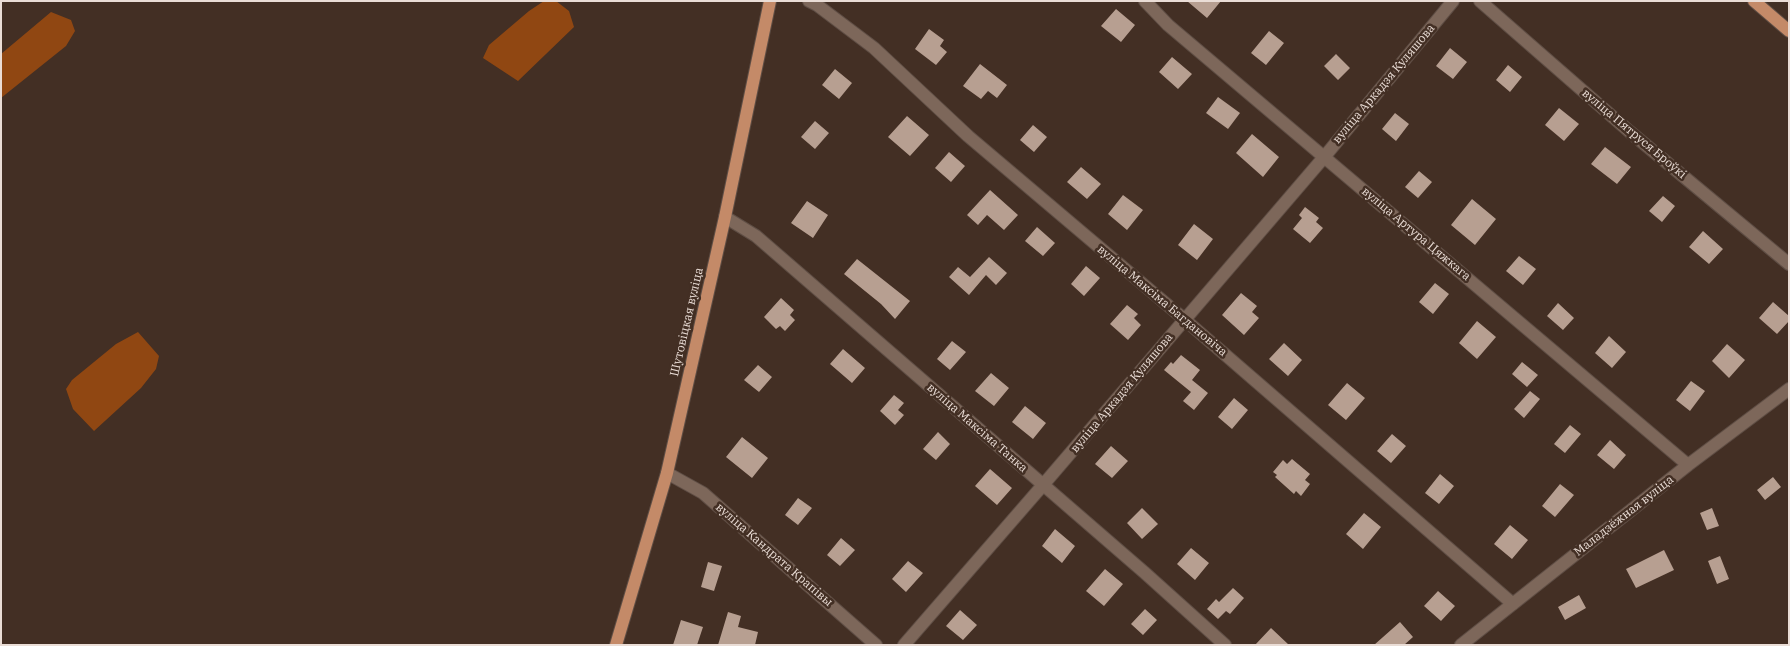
<!DOCTYPE html>
<html>
<head>
<meta charset="utf-8">
<style>
  body { margin:0 }
  #map { position:relative; width:1790px; height:646px; overflow:hidden; background:#432f24; font-family:"IBM Plex Serif",serif }
  canvas { display:block }
  .frame { position:absolute; inset:0; border:2px solid #eaddd6; pointer-events:none }
</style>
</head>
<body>
<div id="map">
<canvas width="1790" height="646"></canvas>
<div class="frame"></div>
</div>
<script>
const c = document.querySelector('canvas').getContext('2d');
c.lineJoin = 'round';
function paint(path, color) {
  c.fillStyle = color;
  c.fill(path, 'evenodd');
}
function toPath(rows) {
  const path = new Path2D();
  for (const r of rows) {
    path.moveTo(r[0], r[1]);
    for (let i = 2; i < r.length; i += 2) path.lineTo(r[i], r[i + 1]);
  }
  return path;
}
function strokePath(path, color, width, dash) {
  c.strokeStyle = color;
  c.lineWidth = width;
  c.lineCap = dash ? 'butt' : 'round';
  c.setLineDash(dash || []);
  c.stroke(path);
}
function write(font, color, halo, rows, align = 'center') {
  c.font = font + ' "IBM Plex Serif",serif';
  c.lineWidth = 5;
  c.setLineDash([]);
  c.textBaseline = 'middle';
  c.strokeStyle = halo;
  c.fillStyle = color;
  for (const [text, x, y, turn = 0] of rows) {
    c.save();
    c.translate(x, y);
    c.rotate((+turn || 0) * Math.PI / 180);
    c.textAlign = isNaN(turn) ? turn : align;
    if (halo) c.strokeText(text, 0, 0);
    c.fillText(text, 0, 0);
    c.restore();
  }
}
const water = toPath([
  [544,1,556,1,569,11,574,27,518,81,483,58,489,45,529,11],
  [51,12,71,20,75,31,66,46,1,98,1,54],
  [138,332,159,356,156,369,141,388,94,431,73,409,66,389,72,380,116,344]
]);
const building = toPath([
  [1187,1,1221,1,1207,18],
  [1116,9,1135,25,1121,42,1101,26],
  [929,29,944,40,940,46,947,52,936,65,915,49],
  [1269,31,1284,43,1266,65,1251,53],
  [1450,48,1467,62,1453,79,1436,66],
  [1336,54,1350,68,1338,80,1324,66],
  [1172,57,1192,74,1178,89,1159,72],
  [980,64,1007,85,997,98,988,91,981,99,963,86],
  [1508,65,1522,77,1510,92,1496,80],
  [835,69,852,83,839,99,822,85],
  [1218,97,1240,113,1228,129,1206,113],
  [1559,108,1579,124,1564,141,1545,125],
  [1395,113,1409,124,1396,141,1382,129],
  [907,116,929,135,910,156,888,137],
  [815,121,829,133,815,149,801,137],
  [1033,125,1047,137,1034,152,1020,140],
  [1252,134,1279,157,1263,177,1236,153],
  [1605,147,1631,167,1617,184,1591,164],
  [949,152,965,166,951,182,935,168],
  [1081,167,1101,184,1087,199,1067,182],
  [1419,171,1432,182,1418,198,1405,187],
  [990,190,1018,215,1004,230,987,215,978,225,967,215],
  [1123,195,1143,210,1127,230,1108,214],
  [1663,196,1675,206,1662,222,1649,211],
  [1472,199,1496,219,1475,245,1451,225],
  [807,201,828,215,813,238,791,223],
  [1305,207,1319,218,1316,222,1323,228,1310,243,1293,229,1302,218,1299,215],
  [1194,224,1213,239,1197,260,1178,245],
  [1037,227,1055,243,1043,256,1025,241],
  [1703,231,1723,249,1709,264,1689,247],
  [1519,256,1536,269,1523,285,1506,271],
  [989,257,1007,273,996,285,986,275,969,295,949,277,958,267,970,277],
  [857,259,910,301,895,319,881,304,844,274],
  [1086,266,1100,278,1084,296,1071,284],
  [1435,283,1449,294,1433,314,1419,302],
  [1241,293,1257,306,1252,312,1259,318,1244,335,1222,315],
  [781,298,794,310,790,315,795,320,785,331,780,326,776,329,764,317],
  [1773,302,1789,316,1789,321,1777,334,1759,318],
  [1558,303,1574,318,1563,330,1547,316],
  [1127,305,1138,314,1134,318,1141,325,1128,340,1110,324],
  [1477,321,1496,337,1477,359,1459,343],
  [1609,336,1626,352,1612,368,1595,353],
  [952,341,966,352,950,370,937,359],
  [1284,343,1302,360,1288,376,1269,359],
  [1727,344,1745,360,1729,378,1712,361],
  [843,349,865,368,852,383,830,364],
  [1181,355,1200,370,1192,380,1208,393,1194,410,1183,401,1191,392,1164,370,1171,362,1173,364],
  [1522,362,1538,375,1527,387,1512,374],
  [758,365,772,377,759,392,744,380],
  [991,373,1009,388,994,406,975,391],
  [1691,381,1705,391,1690,411,1676,400],
  [1347,383,1365,398,1346,420,1328,405],
  [1530,391,1540,399,1524,418,1514,409],
  [894,395,904,403,898,410,904,415,895,425,880,411],
  [1234,398,1248,410,1232,429,1218,417],
  [1025,406,1046,423,1033,439,1012,422],
  [1570,425,1581,434,1565,453,1554,444],
  [938,432,950,444,936,460,923,449],
  [1392,434,1406,446,1391,463,1377,451],
  [742,437,768,458,752,478,726,457],
  [1610,440,1626,455,1614,469,1597,455],
  [1111,446,1128,461,1112,478,1095,464],
  [1292,459,1310,474,1305,480,1310,484,1301,496,1296,491,1294,494,1275,477,1277,475,1273,472,1283,460,1287,464],
  [990,469,1012,488,997,505,975,486],
  [1440,474,1454,486,1439,504,1425,493],
  [1773,477,1781,487,1765,500,1757,490],
  [1560,484,1574,495,1555,517,1542,506],
  [798,498,812,508,798,525,785,515],
  [1142,508,1158,524,1142,539,1127,523],
  [1712,508,1719,526,1707,530,1700,513],
  [1364,513,1381,527,1363,549,1346,534],
  [1510,525,1528,540,1512,559,1494,544],
  [1055,529,1075,546,1062,563,1042,546],
  [841,538,855,550,840,566,827,555],
  [1191,548,1209,563,1195,580,1177,564],
  [1664,550,1674,570,1636,588,1626,569],
  [1720,556,1729,579,1717,584,1708,561],
  [908,561,923,573,906,592,892,579],
  [708,562,722,566,714,591,701,587],
  [1105,569,1123,584,1104,606,1086,591],
  [1233,588,1244,598,1230,614,1226,611,1218,619,1207,609,1216,599,1219,602],
  [1438,591,1455,606,1441,621,1424,606],
  [1579,595,1586,608,1565,620,1558,607],
  [1145,609,1157,620,1143,635,1131,624],
  [960,610,977,625,963,640,946,626],
  [728,612,741,616,738,627,758,632,755,645,718,645],
  [681,620,703,627,697,645,673,645],
  [1400,622,1413,637,1404,645,1374,645],
  [1271,628,1289,645,1255,645]
]);
const minor = toPath([
  [809,1,817,5,874,48,968,136,1184,319,1513,604],
  [1145,1,1168,25,1688,465],
  [1480,1,1630,132,1789,264],
  [725,217,756,236,1145,573,1225,645],
  [667,473,703,493,876,645],
  [904,645,1043,485,1325,156,1453,1],
  [1461,645,1688,465,1789,389]
]);
const major = toPath([
  [1754,1,1789,31],
  [616,645,667,473,725,217,770,1]
]);
const streetNames = [
  ["вуліца Аркадзя Куляшова",1384,84,-50],
  ["вуліца Пятруся Броўкі",1634,134,40],
  ["вуліца Артура Цяжкага",1416,234,40],
  ["вуліца Максіма Багдановіча",1162,301,40],
  ["Шутовіцкая вуліца",687,322,-77],
  ["вуліца Аркадзя Куляшова",1122,393,-50],
  ["вуліца Максіма Танка",977,428,41],
  ["Маладзёжная вуліца",1624,516,-38],
  ["вуліца Кандрата Крапівы",774,555,41]
];
paint(water, '#904712');
paint(building, '#b79f91');
strokePath(minor, '#5f4e45', 14);
strokePath(major, '#5f4e45', 14);
strokePath(minor, '#7d675a', 12);
strokePath(major, '#c48a68', 12);
write('12px', '#eaddd6', '#432f24', streetNames);
</script>
</body>
</html>
